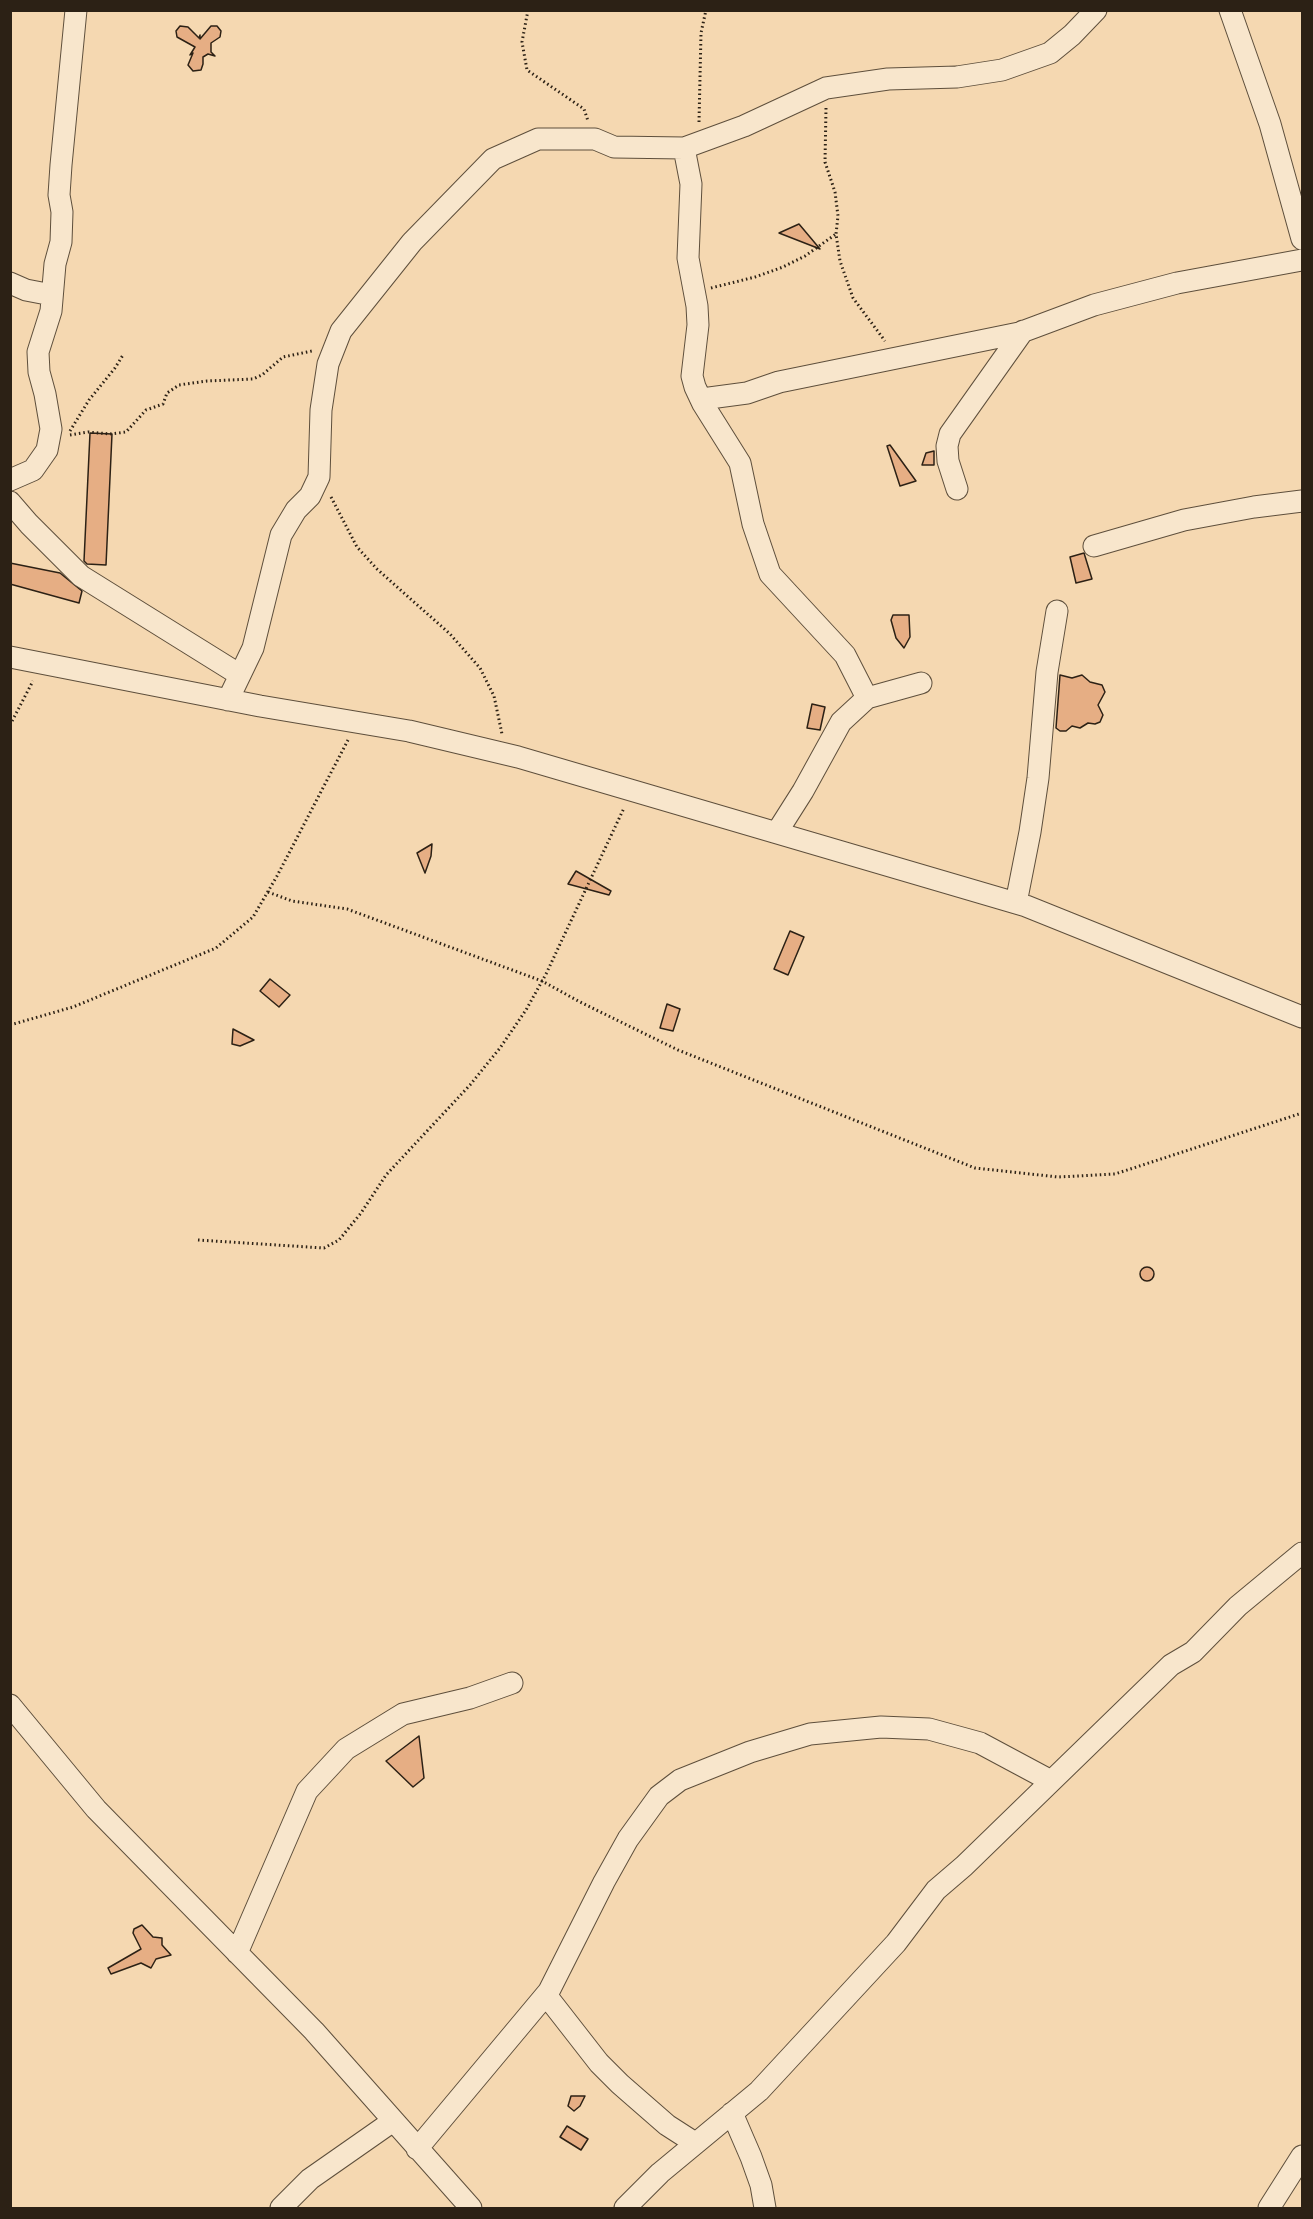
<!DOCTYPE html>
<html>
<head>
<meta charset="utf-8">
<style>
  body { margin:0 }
  #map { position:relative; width:1313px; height:2219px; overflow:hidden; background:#f5d8b1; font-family:"Old Standard TT",serif }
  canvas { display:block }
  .frame { position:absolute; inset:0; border:12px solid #2c2115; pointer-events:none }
</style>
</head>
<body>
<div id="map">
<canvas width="1313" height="2219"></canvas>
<div class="frame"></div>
</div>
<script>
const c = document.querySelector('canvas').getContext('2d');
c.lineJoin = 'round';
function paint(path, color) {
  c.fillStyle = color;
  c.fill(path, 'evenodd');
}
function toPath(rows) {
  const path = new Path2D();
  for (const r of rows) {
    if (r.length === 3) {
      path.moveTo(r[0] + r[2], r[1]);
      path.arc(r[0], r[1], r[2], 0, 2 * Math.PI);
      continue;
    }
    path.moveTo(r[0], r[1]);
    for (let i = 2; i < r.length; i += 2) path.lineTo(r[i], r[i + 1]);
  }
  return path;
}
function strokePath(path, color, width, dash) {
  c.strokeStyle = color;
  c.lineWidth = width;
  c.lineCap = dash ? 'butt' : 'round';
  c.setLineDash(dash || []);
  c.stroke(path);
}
const building = toPath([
  [180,26,188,27,199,38,200,35,200,39,211,26,217,26,221,31,220,37,211,43,211,52,215,56,208,54,203,57,203,64,201,70,193,71,188,65,193,53,190,55,195,47,177,37,176,31,180,26],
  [799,224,820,249,779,233,799,224],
  [90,433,112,434,106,565,87,564,84,561,90,433],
  [890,445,916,481,900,486,887,446,890,445],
  [934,451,934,465,922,465,926,453,934,451],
  [1084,553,1092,579,1076,583,1070,557,1084,553],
  [10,563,60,573,82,591,79,603,10,584,10,563],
  [893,615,909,615,910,637,904,648,896,638,891,620,893,615],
  [1060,675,1072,678,1082,675,1090,682,1102,685,1105,692,1098,705,1103,715,1100,722,1095,724,1088,723,1080,728,1072,726,1066,731,1060,731,1056,728,1060,675],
  [812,704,825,707,820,730,807,728,812,704],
  [432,844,431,856,425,873,417,853,432,844],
  [576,871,611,891,609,895,568,884,576,871],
  [790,931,804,937,788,975,774,969,790,931],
  [270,979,290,995,279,1007,260,991,270,979],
  [667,1004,680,1009,673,1031,660,1028,667,1004],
  [233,1029,254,1040,240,1046,232,1044,233,1029],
  [1147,1274,7],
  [419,1736,424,1778,413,1787,386,1761,419,1736],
  [142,1925,153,1937,162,1938,162,1945,171,1955,156,1959,151,1968,141,1963,111,1974,108,1968,141,1949,133,1933,134,1929,142,1925],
  [571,2096,585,2096,580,2106,574,2111,568,2106,571,2096],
  [567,2126,588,2139,581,2150,560,2137,567,2126]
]);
const path = toPath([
  [528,10,522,42,527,70,584,109,588,121],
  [826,108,825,162,835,192,838,216,836,234,840,261,853,298,885,341],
  [699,122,701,33,706,10],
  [711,288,755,277,783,267,805,256,836,234],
  [70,431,89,400,115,368,123,355],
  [70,435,88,432,110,434,126,432,146,410,163,404,167,393,179,385,207,381,253,379,262,375,283,357,312,351],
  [331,497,357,547,377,569,450,634,480,668,494,696,502,734],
  [10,725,33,681],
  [268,892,292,901,347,909,542,981,580,1002,678,1050,975,1168,1058,1177,1115,1174,1302,1113],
  [10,1025,73,1007,216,948,253,917,277,876,348,740],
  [198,1240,324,1248,339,1240,361,1213,386,1175,470,1085,500,1048,526,1010,546,974,624,808]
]);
const minor = toPath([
  [1230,10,1270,124,1302,239],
  [684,148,691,184,688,258,697,306,698,325,692,376,695,387,703,404,740,463,753,524,770,574,845,655,867,698],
  [10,283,26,290,52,295],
  [702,399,747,393,779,382,1019,333,1094,305,1177,283,1302,260],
  [10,480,33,470,47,450,51,429,45,394,39,372,38,352,51,311,55,264,61,242,62,212,59,195,61,165,76,10],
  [957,489,948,461,947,446,950,434,1023,331],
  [10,502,29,524,81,576,240,675],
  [1094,546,1184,520,1254,507,1302,501],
  [10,657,260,706,409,731,518,757,1026,906,1302,1017],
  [228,700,253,648,281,535,296,510,310,496,319,477,321,410,328,364,341,331,412,242,493,159,538,139,595,139,614,147,684,148,744,126,826,88,888,79,957,77,1002,70,1050,53,1072,35,1096,10],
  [777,832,803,791,841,722,867,698,921,683],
  [1016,903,1030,832,1038,778,1047,672,1057,611],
  [10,1705,96,1809,314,2031,471,2208],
  [237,1953,307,1791,346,1749,403,1714,470,1698,512,1683],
  [546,1995,599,2063,620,2084,667,2125,695,2143],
  [732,2113,751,2157,761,2185,765,2208],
  [417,2149,549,1991,604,1882,628,1839,659,1796,680,1780,750,1752,810,1734,881,1727,929,1729,980,1743,1051,1781],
  [281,2208,310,2179,393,2121],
  [625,2208,660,2173,759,2091,896,1943,936,1890,964,1866,1171,1665,1193,1652,1238,1606,1302,1553],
  [1269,2208,1302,2156]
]);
paint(building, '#e6ae84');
strokePath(building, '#2c2115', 1.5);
strokePath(minor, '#5e4f3c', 23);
strokePath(path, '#2c2115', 3, [1.5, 3]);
strokePath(minor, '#f8e6cc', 21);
</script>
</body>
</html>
